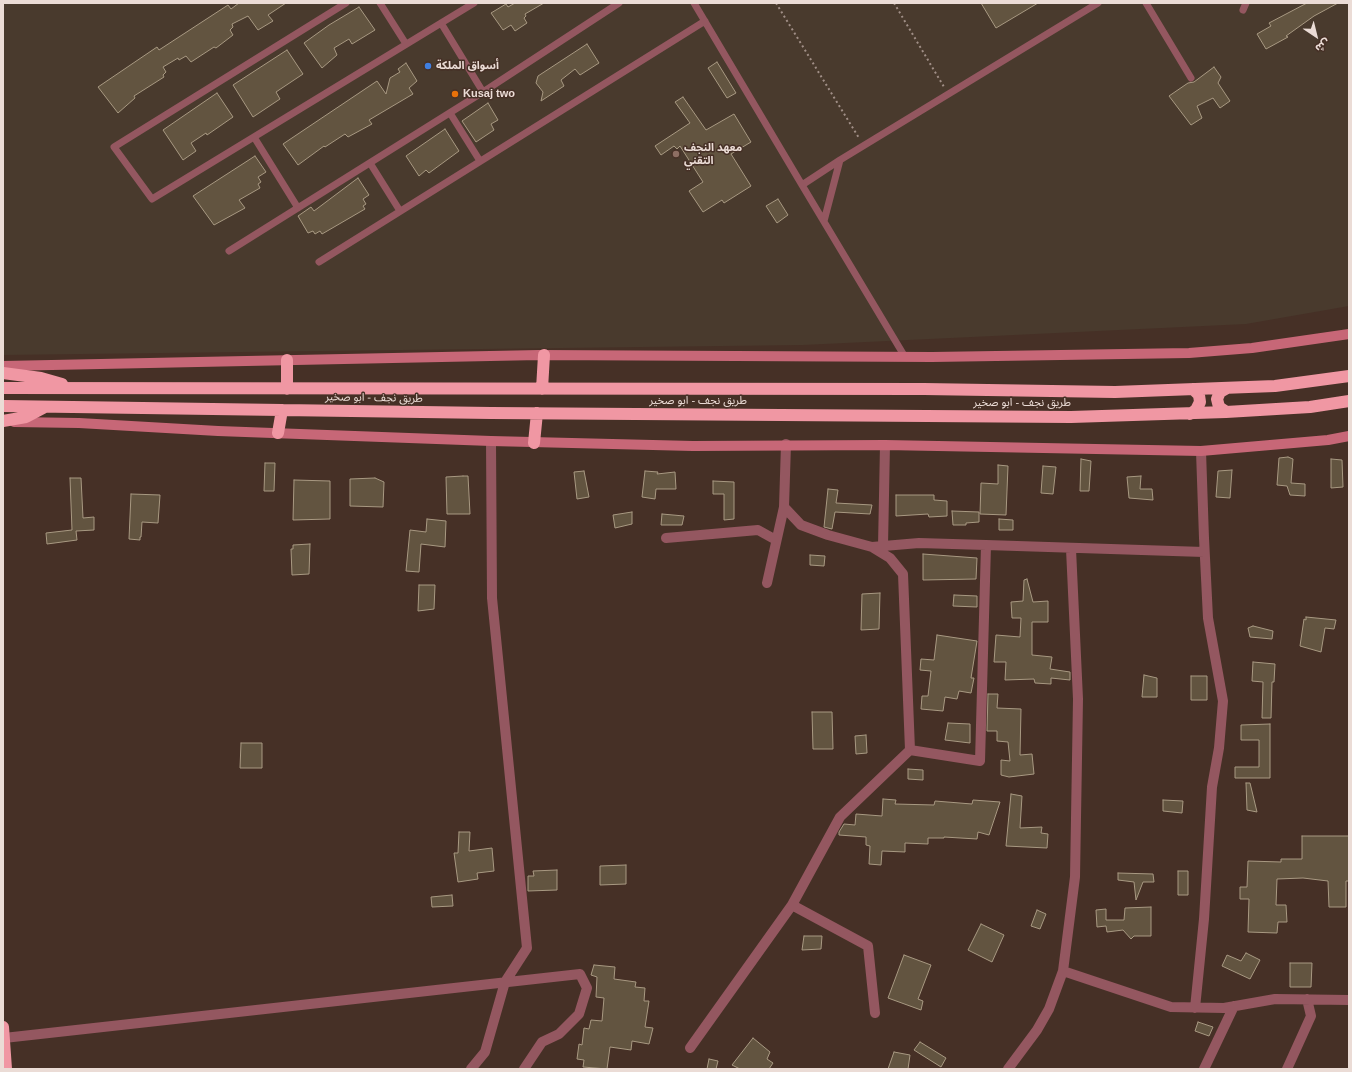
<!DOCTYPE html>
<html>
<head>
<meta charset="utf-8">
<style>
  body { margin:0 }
  #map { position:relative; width:1352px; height:1072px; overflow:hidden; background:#463026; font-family:Arial,"Noto Sans Arabic",sans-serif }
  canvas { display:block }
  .frame { position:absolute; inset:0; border:4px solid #ebdcd6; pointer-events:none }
  .north { position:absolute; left:1296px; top:16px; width:40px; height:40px; -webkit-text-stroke:3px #463026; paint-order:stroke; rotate:145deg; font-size:11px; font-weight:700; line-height:16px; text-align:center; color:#ebdcd6 }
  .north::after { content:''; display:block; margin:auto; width:14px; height:18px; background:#ebdcd6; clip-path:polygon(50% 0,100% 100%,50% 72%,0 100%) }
</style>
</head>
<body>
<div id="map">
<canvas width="1352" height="1072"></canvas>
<div class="frame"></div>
<div class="north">ش</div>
</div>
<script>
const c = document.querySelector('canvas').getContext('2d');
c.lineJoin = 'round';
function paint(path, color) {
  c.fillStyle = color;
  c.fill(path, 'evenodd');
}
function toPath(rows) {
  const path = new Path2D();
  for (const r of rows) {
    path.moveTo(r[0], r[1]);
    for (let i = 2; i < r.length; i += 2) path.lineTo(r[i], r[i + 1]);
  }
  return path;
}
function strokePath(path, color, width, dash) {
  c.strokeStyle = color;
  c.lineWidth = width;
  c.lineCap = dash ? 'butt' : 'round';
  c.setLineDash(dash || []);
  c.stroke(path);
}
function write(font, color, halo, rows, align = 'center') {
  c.font = font + ' Arial,"Noto Sans Arabic",sans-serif';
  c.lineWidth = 3;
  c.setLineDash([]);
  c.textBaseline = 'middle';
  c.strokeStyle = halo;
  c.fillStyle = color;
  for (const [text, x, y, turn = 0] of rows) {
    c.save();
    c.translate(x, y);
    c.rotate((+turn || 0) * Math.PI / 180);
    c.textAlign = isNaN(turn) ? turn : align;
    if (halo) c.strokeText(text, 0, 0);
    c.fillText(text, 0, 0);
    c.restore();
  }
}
const education = toPath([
  [3,3,1349,3,1349,306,1246,324,803,345,3,355]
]);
const building = toPath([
  [239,3,286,3,268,15,273,21,258,30,248,16,232,24,233,27,230,30,233,35,216,48,214,47,191,62,186,56,179,60,178,58,163,67,166,72,163,75,164,77,134,96,135,98,118,113,98,87,157,47,159,50,228,5,231,9,239,3],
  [515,3,544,3,525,14,526,16,524,18,527,23,515,31,511,25,503,30,491,13,506,4,508,7,515,3],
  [981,3,1038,3,996,28,981,3],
  [1307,3,1338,3,1314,16,1286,36,1288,37,1266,49,1257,34,1271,26,1269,23,1307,3],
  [359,7,375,30,352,44,349,39,334,48,337,55,322,68,304,43,329,25,359,7],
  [587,44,599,63,580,75,575,69,561,80,564,86,541,101,543,92,536,83,538,76,587,44],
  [287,50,303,74,276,92,280,99,253,117,233,85,287,50],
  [717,62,736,93,727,98,708,68,717,62],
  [406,63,417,81,409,88,413,94,369,120,372,124,348,137,345,134,325,147,324,146,298,165,283,144,377,81,386,94,390,78,400,72,398,69,406,63],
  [1214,67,1221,77,1218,83,1230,101,1220,108,1213,98,1197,106,1202,118,1191,125,1169,96,1188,83,1194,82,1214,67],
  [217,93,233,117,207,135,206,133,191,143,196,151,183,160,163,130,217,93],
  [683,97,706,130,734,114,751,142,731,154,751,186,724,203,722,200,703,212,689,191,703,182,680,146,677,149,674,146,661,155,655,146,690,123,675,102,683,97],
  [488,103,498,120,491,124,494,130,476,142,462,121,488,103],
  [445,129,459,151,429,173,426,170,419,176,406,156,445,129],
  [255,156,266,172,258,177,261,182,258,184,260,188,239,200,245,208,214,225,193,196,255,156],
  [358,178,369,195,363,199,366,204,363,206,365,209,322,234,320,231,315,234,313,231,308,233,298,216,311,207,314,211,358,178],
  [778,199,788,215,777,223,766,206,778,199],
  [1288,457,1293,459,1291,483,1305,484,1305,496,1290,495,1287,486,1277,485,1279,458,1288,457],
  [1081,459,1091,461,1089,491,1080,491,1081,459],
  [1331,459,1342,460,1343,487,1331,488,1331,459],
  [265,463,275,463,274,491,264,491,265,463],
  [998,465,1008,466,1006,515,980,514,981,483,998,484,998,465],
  [1043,466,1056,467,1053,494,1041,493,1043,466],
  [1232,470,1230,498,1216,497,1218,471,1232,470],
  [584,471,589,497,577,499,574,472,584,471],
  [645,471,658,472,657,474,675,472,676,489,656,489,655,499,642,497,645,471],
  [463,476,468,476,470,514,447,514,446,477,463,476],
  [1141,476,1140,489,1152,489,1153,500,1129,498,1127,477,1141,476],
  [70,478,81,478,83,518,94,517,94,530,76,531,77,540,47,544,46,533,72,530,70,478],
  [375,478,384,482,383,507,350,506,350,479,375,478],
  [294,480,330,481,330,519,293,520,294,480],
  [713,481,734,482,734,519,724,520,724,494,713,494,713,481],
  [828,489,838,490,836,503,872,505,870,514,835,512,832,529,824,527,828,489],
  [131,494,160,495,158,523,142,522,141,537,140,537,140,540,129,539,131,494],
  [896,495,934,495,934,500,947,501,947,516,929,517,928,514,896,516,896,495],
  [952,511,979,512,979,522,966,523,966,525,953,525,952,511],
  [632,512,632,524,615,528,613,515,632,512],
  [662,514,684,516,682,525,661,525,662,514],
  [427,519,446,521,445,547,421,544,419,572,406,571,410,530,426,532,427,519],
  [999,519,1013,520,1013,530,999,530,999,519],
  [310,544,309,574,292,575,291,549,293,549,293,545,310,544],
  [923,554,977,558,976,579,923,580,923,554],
  [810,555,825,556,824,566,810,565,810,555],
  [1027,579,1033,602,1048,601,1048,622,1032,622,1032,655,1052,657,1050,669,1070,672,1070,680,1051,678,1051,684,1035,683,1034,679,1005,680,1006,662,994,662,996,635,1020,637,1021,618,1012,618,1011,602,1023,601,1024,580,1027,579],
  [419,585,435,585,434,609,418,611,419,585],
  [880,593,879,629,861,630,862,594,880,593],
  [954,595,977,596,977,607,953,606,954,595],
  [1306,617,1336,620,1334,629,1325,628,1321,652,1300,646,1304,619,1306,620,1306,617],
  [1253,626,1273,631,1272,639,1250,637,1248,628,1253,626],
  [937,635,977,641,971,678,974,678,971,693,959,691,957,699,945,697,943,711,921,709,922,696,928,696,931,671,920,670,921,659,934,660,937,635],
  [1253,662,1275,664,1274,682,1272,682,1271,718,1262,718,1263,682,1252,681,1253,662],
  [1144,675,1157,678,1157,697,1142,697,1144,675],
  [1191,676,1207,676,1207,700,1191,700,1191,676],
  [988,694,998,694,997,708,1021,709,1020,755,1032,754,1034,774,1009,777,1001,775,1001,760,1010,761,1008,742,997,741,997,731,987,731,988,694],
  [812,712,832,712,833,749,813,749,812,712],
  [948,723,970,724,970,743,945,740,948,723],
  [1270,724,1270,778,1235,778,1235,767,1259,767,1259,740,1241,740,1241,725,1270,724],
  [866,735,867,753,856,754,855,736,866,735],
  [241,743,262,743,262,768,240,768,241,743],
  [908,769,923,770,923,780,908,779,908,769],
  [1246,783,1250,783,1257,812,1247,810,1246,783],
  [1011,794,1022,796,1020,828,1042,827,1041,833,1048,834,1047,848,1006,846,1011,794],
  [883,799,896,800,895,804,934,805,935,801,972,804,973,800,1000,802,989,835,978,832,977,839,944,837,944,838,928,838,928,844,905,843,905,852,882,851,881,865,869,864,870,846,866,845,866,837,839,835,839,832,844,824,855,825,856,814,882,816,883,799],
  [1163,800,1183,801,1182,813,1163,811,1163,800],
  [459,832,470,832,469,851,492,848,494,871,477,873,478,879,458,882,454,853,458,853,459,832],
  [1302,836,1349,836,1349,881,1346,881,1346,907,1329,907,1328,881,1303,878,1277,879,1276,905,1286,905,1287,922,1278,922,1277,933,1248,932,1249,899,1240,899,1240,887,1247,887,1248,861,1281,862,1281,859,1302,859,1302,836],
  [626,865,626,884,600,885,600,866,626,865],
  [557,870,557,890,528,891,528,876,534,876,533,871,557,870],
  [1178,871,1188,871,1188,895,1178,895,1178,871],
  [1118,873,1153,874,1154,882,1143,882,1136,900,1134,882,1118,880,1118,873],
  [452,895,453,906,432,907,431,897,452,895],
  [1151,907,1151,936,1134,936,1131,939,1123,930,1107,932,1106,926,1097,927,1096,910,1106,909,1106,920,1124,920,1125,908,1151,907],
  [1037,910,1046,914,1040,929,1031,926,1037,910],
  [981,924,1004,935,992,962,968,950,981,924],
  [804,936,822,936,821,949,802,950,804,936],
  [1246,953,1260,960,1250,979,1222,966,1227,955,1241,961,1246,953],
  [904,955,931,965,918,999,923,1001,921,1010,888,998,904,955],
  [1290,963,1312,963,1311,987,1290,987,1290,963],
  [594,965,615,967,614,979,636,982,635,987,645,988,644,1001,649,1001,645,1027,653,1028,649,1044,632,1041,631,1050,610,1047,607,1069,583,1067,584,1060,577,1059,579,1044,582,1045,584,1028,589,1029,591,1020,602,1021,604,998,596,997,597,977,591,975,594,965],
  [1198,1022,1213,1027,1209,1036,1195,1031,1198,1022],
  [753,1038,770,1052,767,1059,773,1063,769,1069,740,1069,732,1065,753,1038],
  [920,1042,946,1058,941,1067,914,1050,920,1042],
  [894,1052,910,1055,908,1069,888,1069,894,1052],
  [709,1059,718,1061,716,1069,707,1069,709,1059]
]);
const path = toPath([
  [776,3,859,138],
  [894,3,944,87]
]);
const lane = toPath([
  [346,3,114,147,152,199,474,3],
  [380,3,406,44],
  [694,3,802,185],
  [1146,3,1191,78],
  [1243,10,1246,3],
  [441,23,483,92],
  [450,113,480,161],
  [254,137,298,208],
  [370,163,400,211],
  [824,221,840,160],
  [229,251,483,92,619,3],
  [319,262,705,21],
  [905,357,802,185,840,160,1098,3]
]);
const street = toPath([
  [666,538,758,530,776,540],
  [883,546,885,445],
  [872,547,919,543,986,545],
  [767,583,784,507],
  [910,750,980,761,986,545,1204,552],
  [792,905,868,946,875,1013],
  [1063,971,1171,1007,1224,1008,1275,999,1349,1000],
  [1195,1008,1204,919,1212,787,1219,748,1223,701,1208,618,1204,538,1201,451],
  [4,1038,580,974,587,988,579,1014,559,1034,542,1042,524,1069],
  [690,1048,792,905,840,817,910,750,903,574,890,558,872,547,828,535,801,525,784,507,786,444],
  [471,1069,485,1052,505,982,527,948,492,598,491,441],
  [1008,1069,1037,1030,1049,1009,1063,971,1075,877,1078,699,1071,549],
  [1204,1069,1234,1006],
  [1287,1069,1311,1016,1307,999]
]);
const secondary = toPath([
  [3,366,539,355,932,357,1189,353,1252,348,1349,334],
  [14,422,79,423,218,431,491,441,693,446,885,445,1201,451,1328,440,1349,436]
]);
const highway = toPath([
  [3,373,41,378,62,384],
  [3,388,924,389,1115,392,1275,386,1349,376],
  [287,389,287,360],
  [542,389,544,355],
  [3,406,491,413,1071,417,1226,412,1310,407,1349,401],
  [1226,412,1219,407,1217,399,1220,392,1227,388],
  [1190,414,1196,410,1200,402,1199,395,1193,389],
  [3,421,26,417,45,407],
  [278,433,282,410],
  [534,443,537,413],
  [3,1027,6,1069]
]);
const markers = [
  [428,66,4,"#3f7fe0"],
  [455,94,4,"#e8710a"],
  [676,154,4,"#8d6e63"]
];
const poiNames = [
  ["أسواق الملكة",436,66],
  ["Kusaj two",463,94],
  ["معهد النجف",684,148],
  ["التقني",684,161]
];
const streetNames = [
  ["طريق نجف - ابو صخير",374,398,1],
  ["طريق نجف - ابو صخير",698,401],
  ["طريق نجف - ابو صخير",1022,403]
];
paint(education, '#493a2d');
paint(building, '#625440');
strokePath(building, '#a89982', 1);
strokePath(path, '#a18f87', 2, [2, 3]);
strokePath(lane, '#945760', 7);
strokePath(street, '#945760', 10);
strokePath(secondary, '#c76777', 10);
strokePath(highway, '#f097a3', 12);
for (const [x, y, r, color] of markers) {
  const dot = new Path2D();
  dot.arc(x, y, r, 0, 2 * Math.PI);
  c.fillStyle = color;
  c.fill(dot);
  strokePath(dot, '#463026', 1.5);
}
write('bold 11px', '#ebdcd6', '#463026', poiNames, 'left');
write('11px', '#ebdcd6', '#463026', streetNames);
</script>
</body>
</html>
